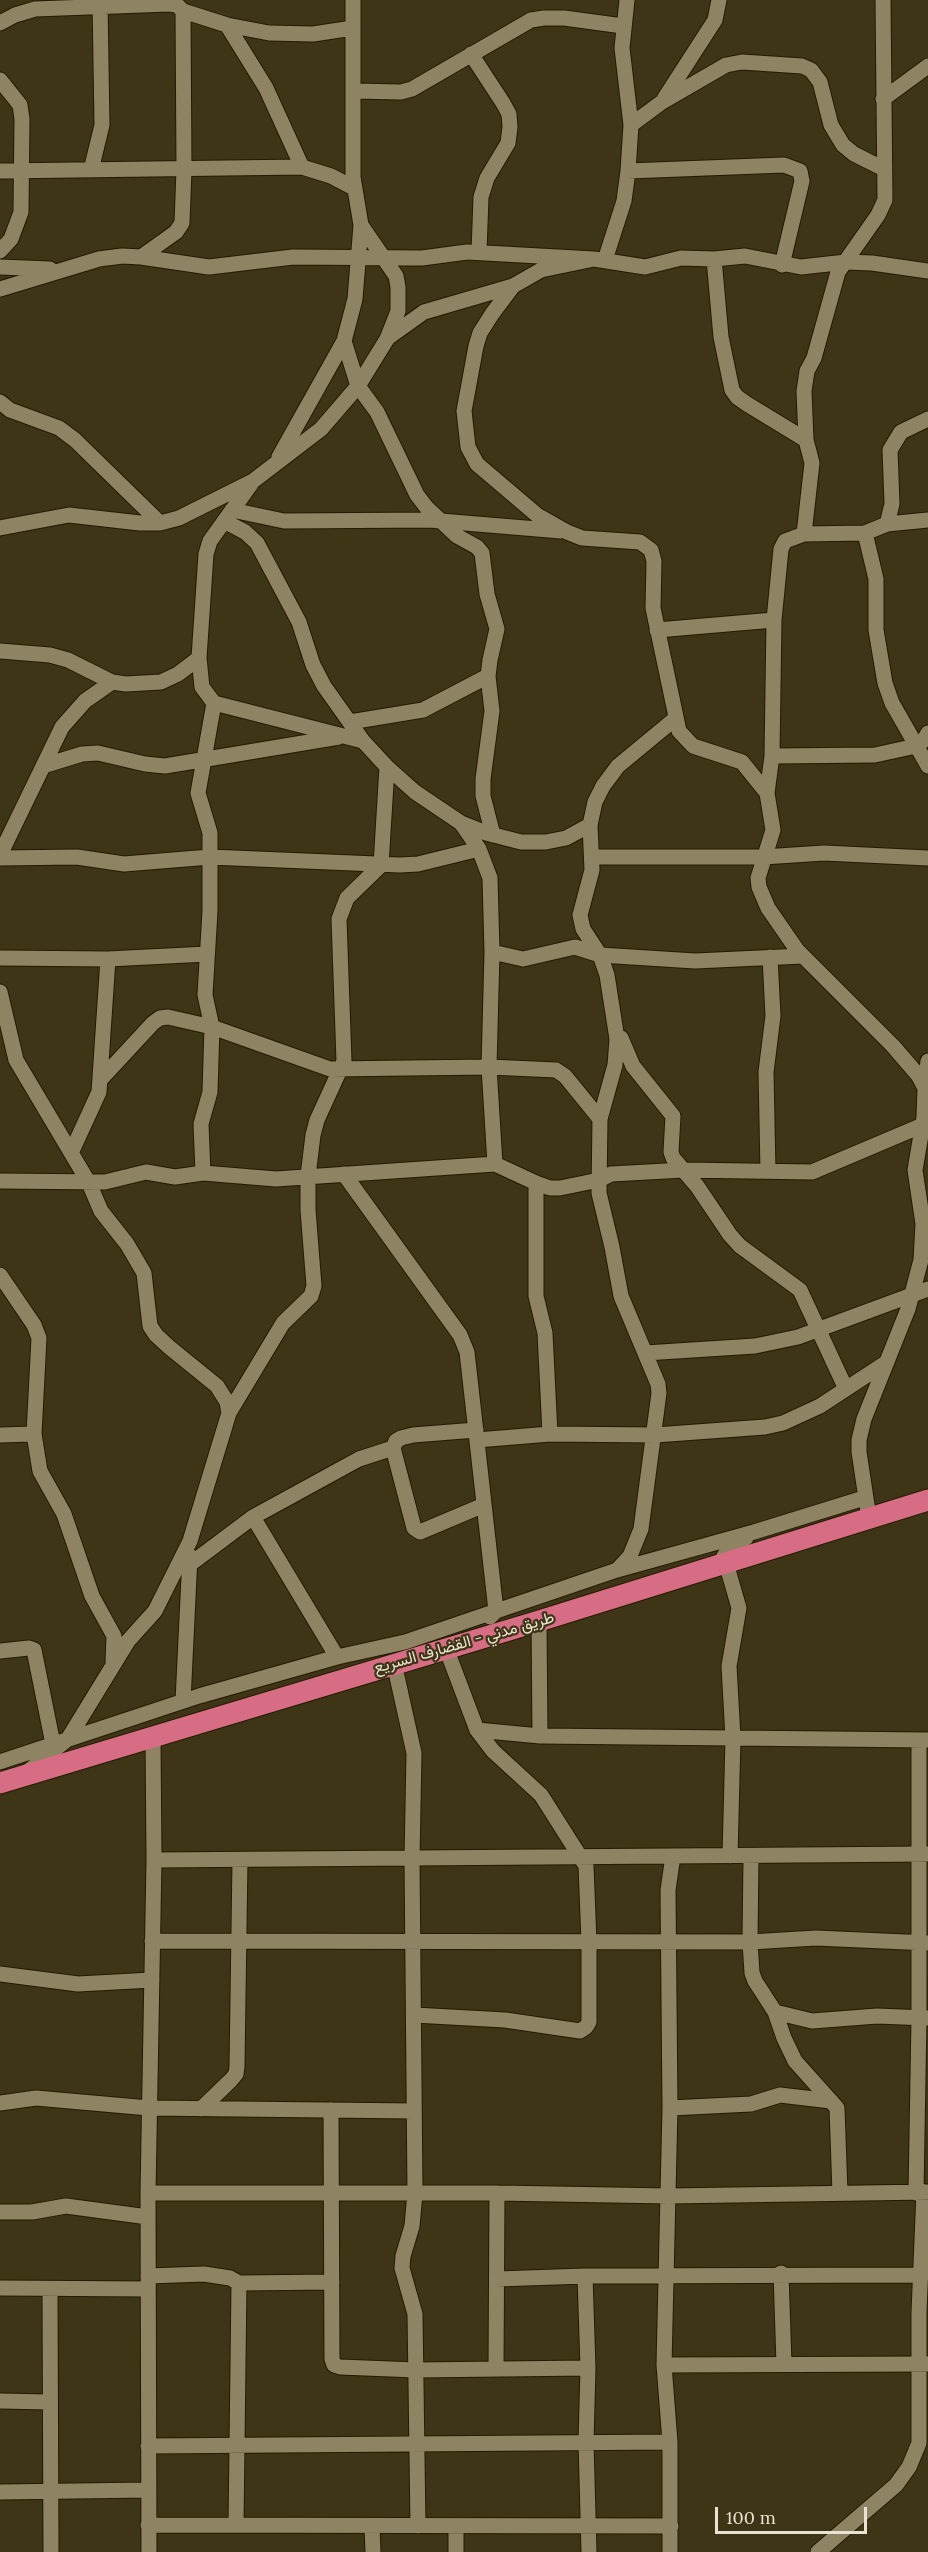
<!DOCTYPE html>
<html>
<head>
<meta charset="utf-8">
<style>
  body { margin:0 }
  #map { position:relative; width:928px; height:2552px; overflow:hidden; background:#3e3416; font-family:Lora,serif }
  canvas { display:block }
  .scale { position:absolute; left:715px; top:2507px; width:152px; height:27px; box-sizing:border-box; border:3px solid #e9e3d2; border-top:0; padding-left:8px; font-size:18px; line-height:21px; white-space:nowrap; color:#e9e3d2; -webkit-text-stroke:4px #3e3416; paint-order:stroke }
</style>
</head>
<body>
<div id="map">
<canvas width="928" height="2552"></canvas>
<div class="scale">100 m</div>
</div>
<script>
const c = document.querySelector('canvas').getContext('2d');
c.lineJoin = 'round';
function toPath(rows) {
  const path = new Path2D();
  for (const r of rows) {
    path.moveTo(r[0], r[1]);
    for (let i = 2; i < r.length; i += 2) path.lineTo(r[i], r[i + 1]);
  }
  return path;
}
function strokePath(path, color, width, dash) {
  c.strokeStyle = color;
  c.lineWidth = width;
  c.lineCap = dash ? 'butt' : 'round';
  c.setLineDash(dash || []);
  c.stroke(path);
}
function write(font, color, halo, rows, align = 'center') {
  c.font = font + ' Lora,Vazirmatn,serif';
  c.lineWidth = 4.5;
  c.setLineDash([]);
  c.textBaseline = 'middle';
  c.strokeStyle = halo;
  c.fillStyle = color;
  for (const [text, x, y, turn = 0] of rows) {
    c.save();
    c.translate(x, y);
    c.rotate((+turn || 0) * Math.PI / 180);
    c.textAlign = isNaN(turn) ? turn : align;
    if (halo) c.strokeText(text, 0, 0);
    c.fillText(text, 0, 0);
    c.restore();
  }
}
const minor = toPath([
  [0,23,15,15,35,9,169,4,177,5,183,11,227,25,269,33,313,34,353,28],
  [227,25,266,88,302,167],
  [471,54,503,103,509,114,510,127,508,143,487,178,481,197,479,252],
  [0,80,20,105,22,119,21,212,11,239,0,251],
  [354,91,401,92,412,89,531,20,544,18,564,18,623,26],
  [664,99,715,20,719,0],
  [883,99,928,66],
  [631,125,662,102,726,65,742,62,802,66,811,70,820,82,831,125,843,145,854,154,884,169],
  [91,170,102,125,100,0],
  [0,171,302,167,331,176,354,188],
  [628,171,784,165,800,171,802,181,782,265],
  [141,257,176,232,182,223,184,170,183,11],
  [714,259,721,337,732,390,737,397,747,404,806,440],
  [605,260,624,201,628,171,631,125,622,48,627,0],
  [0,267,50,269],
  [513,286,492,314,480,333,476,346,464,411,468,447,477,464,537,515,567,532,582,538,640,542,651,550,654,561,653,608,679,731,693,746,742,762,767,793],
  [0,289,99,259,122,256,141,257,209,267,293,257,422,258,467,252,594,259],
  [389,337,424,312,513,286,541,270,594,259,645,267,681,258,714,259,745,256,801,267,846,262,872,263,928,271],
  [344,341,358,386,377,412,417,495,427,508,457,536,477,547,482,553,487,594,497,629,490,660,488,676,492,711,483,779,483,796,493,835],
  [0,402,10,410,59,428,75,440,160,523],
  [279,457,344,341,355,299,361,225,353,177,353,0],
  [251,484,210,541,206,554,199,658,202,687,214,703,363,741],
  [232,510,284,521,429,520,561,531],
  [224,521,245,532,257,543,299,622,313,665,324,686,363,741,387,767,415,792,461,823,486,833,521,842,546,842,566,838,590,825],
  [887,524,892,504,890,450,901,432,928,419],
  [0,528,69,515,140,523,160,523,179,518,253,481,321,429,358,386,387,339,398,311,398,287,396,276,361,225],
  [865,533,876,579,876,630,885,683,892,703,928,766],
  [804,534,812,463,806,440,804,391,807,371,814,358,838,272,878,215,885,200,883,0],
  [657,630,774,620],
  [0,651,50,655,68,660,112,682,126,684,161,682,178,674,199,658],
  [350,722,423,710,488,676],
  [772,756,875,755,916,746,924,740,928,733],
  [43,766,82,754,98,753,145,764,165,766,339,737],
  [461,823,479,849,490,878,492,952,489,1067,495,1164],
  [0,855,62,727,85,701,112,682],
  [592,857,763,857,824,853,928,858],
  [0,858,77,857,124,864,210,857,400,865,418,864,479,849],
  [492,952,523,959,575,947,600,955,695,961,803,956],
  [0,958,108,959,207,954],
  [0,992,16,1060,89,1183,101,1211,127,1244,144,1273,150,1326,156,1335,169,1347,217,1386,227,1402,229,1413],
  [621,1038,633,1066,673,1116,671,1152,673,1158,697,1186,730,1235,740,1246,800,1290,846,1389],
  [102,1078,153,1023,160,1018,168,1017,212,1027,330,1069,489,1067,556,1070,565,1076,600,1119],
  [925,1088,928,1061],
  [71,1153,99,1092,108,959],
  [768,1171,766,1072,773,1016,770,957],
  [203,1173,201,1124,210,1092,212,1027,205,995,210,911,210,833,198,793,214,703],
  [344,1174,460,1335,467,1352,496,1611,490,1617],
  [0,1181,105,1182,146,1172,175,1177,203,1173,276,1179,495,1164,536,1183,550,1188,560,1188,599,1180,611,1174,684,1170,812,1172,923,1125],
  [536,1183,536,1296,545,1333,550,1434],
  [0,1275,34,1325,39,1338,34,1434,40,1471,64,1514,92,1596,114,1636,113,1662],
  [645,1353,755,1346,798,1337,928,1289],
  [476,1430,413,1435,401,1438,396,1441,393,1448,414,1528,420,1532,484,1505],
  [0,1435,34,1434],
  [477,1440,550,1434,655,1435,765,1427,783,1423,820,1406,887,1362],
  [253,1517,337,1657],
  [869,1518,859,1452,859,1440,864,1419,908,1309,921,1260,923,1224,915,1170,924,1117,925,1088,918,1075,893,1046,797,950,768,908,759,887,758,878,773,830,767,793,772,756,774,620,781,549,785,541,804,534,865,533,887,524,928,520],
  [189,1565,253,1517,359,1459,393,1448],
  [617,1570,630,1556,641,1529,659,1393,658,1384,621,1296,612,1247,599,1193,600,1119,615,1065,617,1039,607,975,600,955,583,929,580,915,592,870,590,825,595,802,603,786,618,766,676,718],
  [539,1621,540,1736],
  [0,1651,29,1648,34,1650,53,1744],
  [394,1663,414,1753,412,1859,415,2193,412,2226,403,2256,402,2268,415,2314,418,2526],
  [183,1701,190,1556],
  [477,1730,540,1736,927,1740],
  [0,1762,199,1696,337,1657,405,1642,617,1570,754,1532,864,1498],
  [27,1772,68,1739,128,1641,155,1611,190,1541,229,1413,283,1323,311,1296,314,1286,308,1210,308,1176,313,1135,317,1120,344,1061,339,919,347,898,381,865,387,767],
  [730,1856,733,1738,729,1666,739,1608,724,1556,729,1549,746,1538],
  [751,1856,750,1942,752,1973,755,1981,775,2012,784,2038,795,2061,837,2108,840,2193],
  [154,1860,928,1854],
  [152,1941,750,1942,816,1938,928,1943],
  [0,1974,78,1984,152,1980],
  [775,2012,812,2021,877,2016,927,2018],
  [414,2015,505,2020,580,2031,586,2027,589,2022,589,1942,586,1866,541,1795,493,1751,477,1730,446,1648],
  [0,2103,36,2098,149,2108,414,2111],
  [670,2108,751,2104,780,2095,831,2101],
  [201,2109,231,2080,236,2074,237,2066,240,1860],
  [331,2110,332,2359,334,2365,340,2367,416,2370,588,2368],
  [148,2193,497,2193,669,2196,928,2192],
  [916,2193,919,2018,919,1740],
  [0,2212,32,2212,66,2206,148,2217],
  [781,2273,784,2364],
  [148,2276,204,2274,230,2278,239,2283,236,2525],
  [497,2279,585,2276],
  [239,2283,332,2282],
  [0,2288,148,2289],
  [50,2289,51,2552],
  [664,2365,928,2364],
  [496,2369,497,2193],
  [0,2401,49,2402],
  [148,2446,670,2442],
  [0,2492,148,2490],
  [148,2525,671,2526],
  [372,2526,373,2552],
  [456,2526,456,2552],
  [149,2552,148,2193,154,1860,153,1737],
  [589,2552,586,2442,588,2368,585,2276,922,2275],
  [670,2552,670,2442,664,2365,670,2108,668,1890,673,1856],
  [818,2552,896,2485,909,2467,919,2443,919,2312,924,2192]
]);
const highway = toPath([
  [0,1783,539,1621,928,1500]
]);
const streetNames = [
  ["طريق مدني - القضارف السريع",464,1643,-16]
];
strokePath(minor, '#251b00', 17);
strokePath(highway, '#251b00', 23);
strokePath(minor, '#8e8363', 15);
strokePath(highway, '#d76c85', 21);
write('16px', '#e9e3d2', '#3e3416', streetNames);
</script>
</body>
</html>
